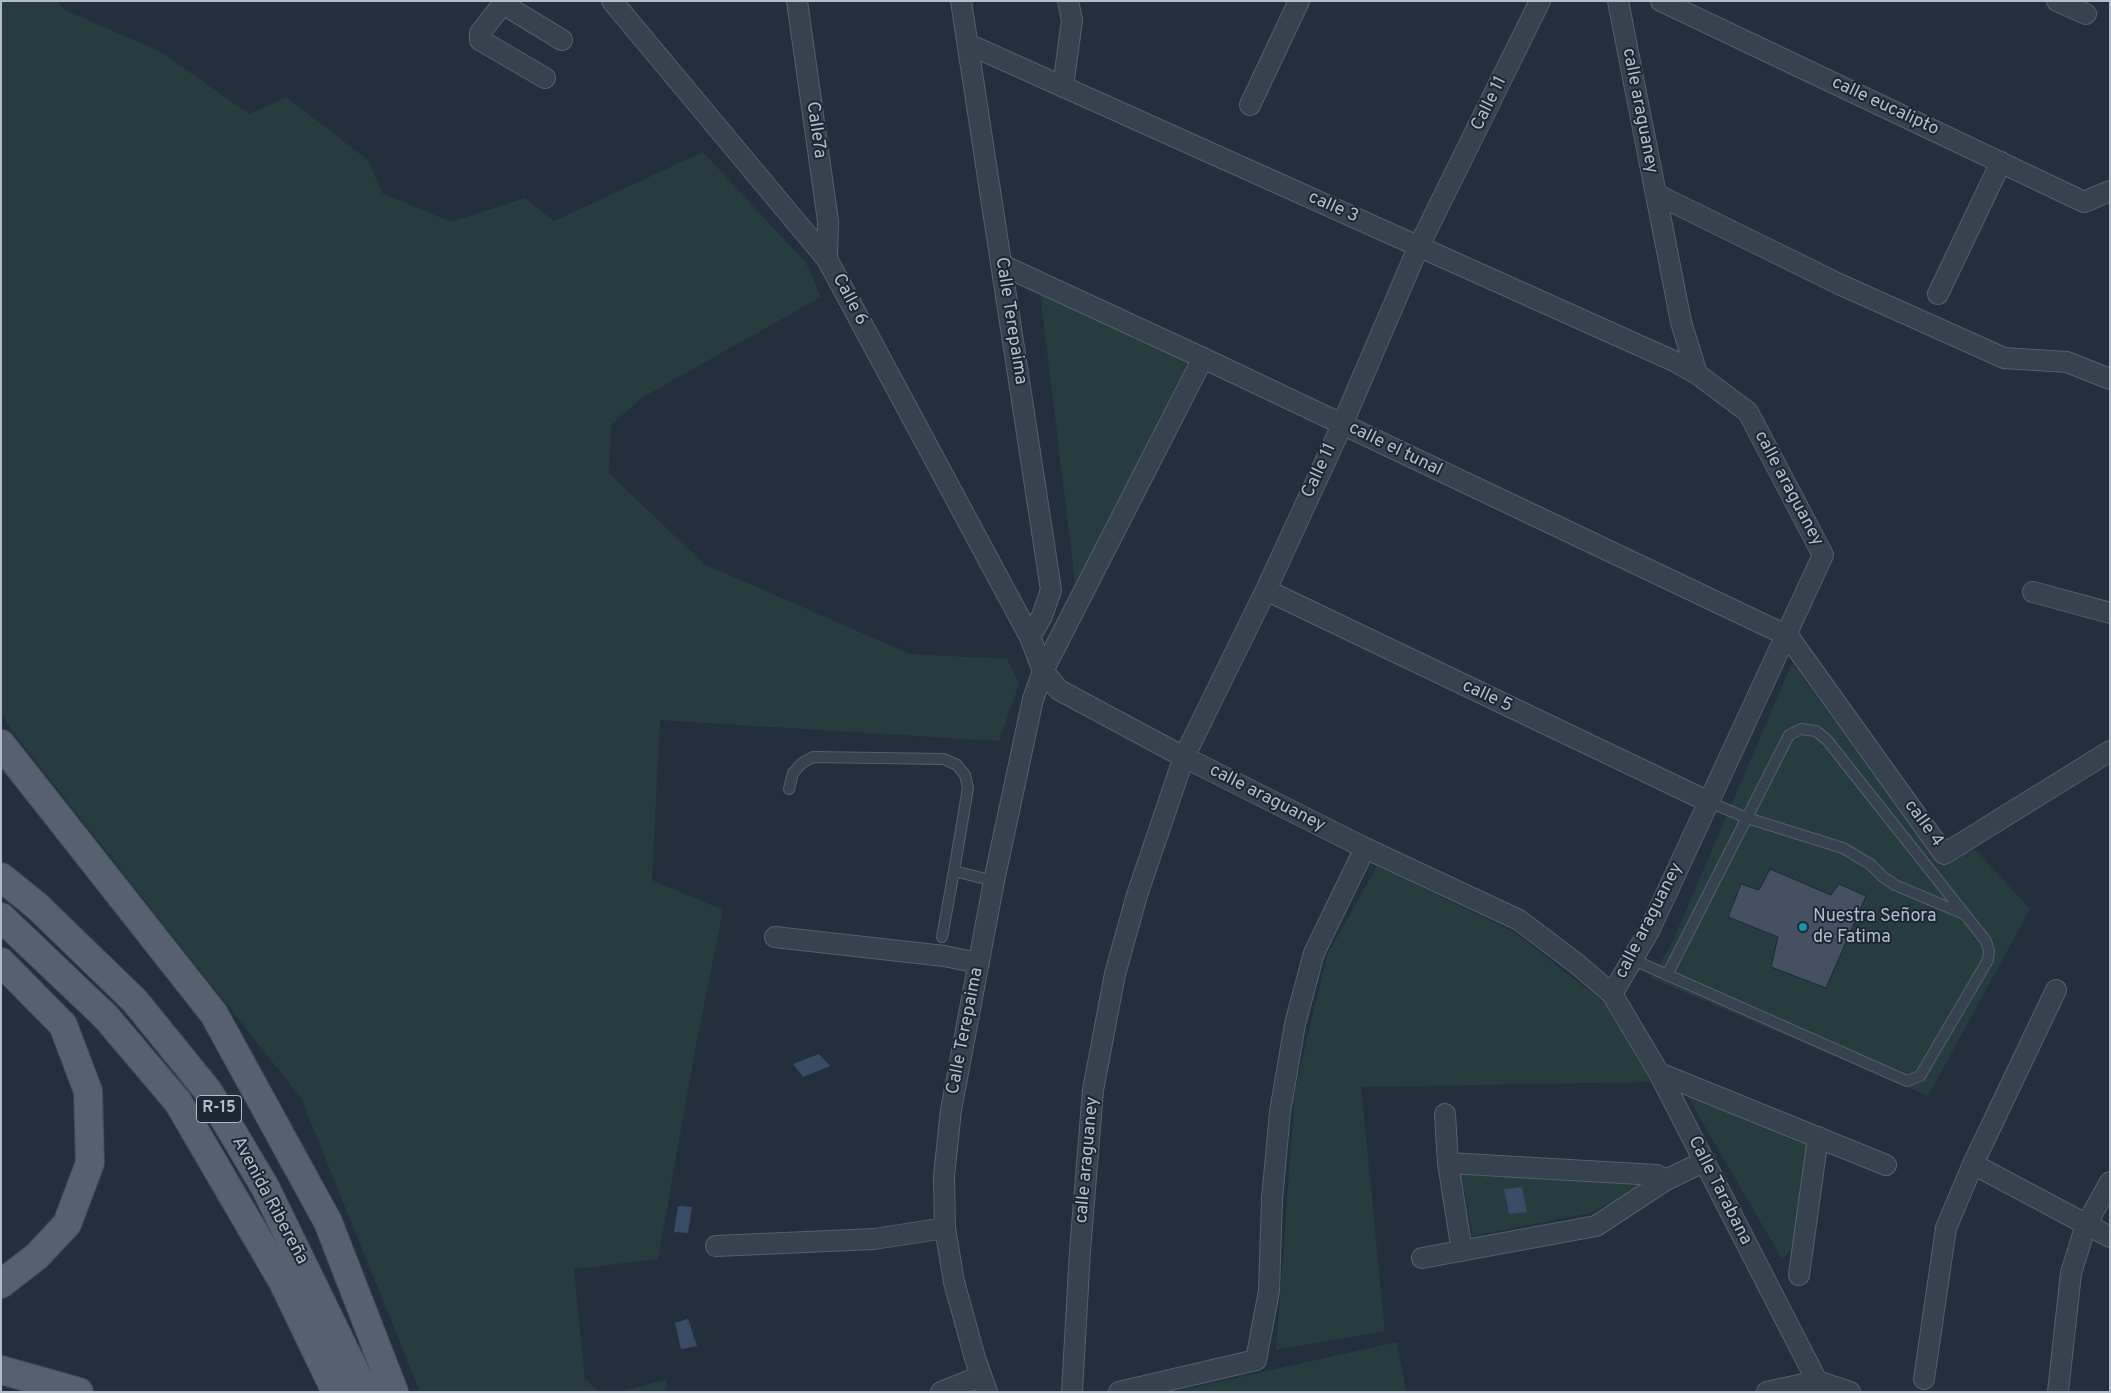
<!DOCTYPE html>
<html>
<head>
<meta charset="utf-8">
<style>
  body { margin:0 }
  #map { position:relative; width:2111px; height:1393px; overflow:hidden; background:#242f3e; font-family:Overpass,sans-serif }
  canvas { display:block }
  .frame { position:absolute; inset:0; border:2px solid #b4bcc9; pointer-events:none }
</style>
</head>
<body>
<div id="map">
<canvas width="2111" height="1393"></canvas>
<div class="frame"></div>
</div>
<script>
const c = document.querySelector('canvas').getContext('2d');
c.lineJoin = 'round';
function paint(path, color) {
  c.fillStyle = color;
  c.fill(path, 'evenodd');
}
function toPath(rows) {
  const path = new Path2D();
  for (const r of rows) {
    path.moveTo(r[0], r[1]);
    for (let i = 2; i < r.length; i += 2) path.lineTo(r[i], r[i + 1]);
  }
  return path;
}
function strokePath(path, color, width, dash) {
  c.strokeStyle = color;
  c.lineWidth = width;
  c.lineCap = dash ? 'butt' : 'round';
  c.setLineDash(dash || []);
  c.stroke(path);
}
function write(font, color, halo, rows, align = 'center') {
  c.font = font + ' Overpass,sans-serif';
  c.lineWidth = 4;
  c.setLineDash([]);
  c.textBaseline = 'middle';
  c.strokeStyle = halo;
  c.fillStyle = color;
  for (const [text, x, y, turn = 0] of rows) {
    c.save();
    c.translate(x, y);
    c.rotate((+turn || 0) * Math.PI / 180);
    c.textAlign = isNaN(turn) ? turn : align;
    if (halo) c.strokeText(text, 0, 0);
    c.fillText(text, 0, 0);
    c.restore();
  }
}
const green = toPath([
  [1,1,58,1,63,9,161,52,249,114,286,97,368,160,382,193,451,222,525,198,554,221,703,152,806,263,821,297,643,397,611,425,609,473,704,564,910,654,1007,659,1019,684,999,741,660,720,652,880,723,910,695,1050,658,1259,574,1269,585,1378,599,1392,420,1392,301,1098,171,934,16,736,1,714],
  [1040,294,1188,362,1075,590,1073,565],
  [1792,663,1941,866,1974,848,2030,909,1928,1096,1651,978,1671,945],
  [1377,866,1514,932,1606,1004,1651,1082,1361,1087,1385,1331,1276,1350,1295,1090,1327,955],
  [1686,1094,1809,1143,1792,1249,1782,1259],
  [1461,1174,1537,1177,1651,1183,1590,1213,1473,1236],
  [1397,1342,1406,1392,1173,1392],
  [667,1379,666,1392,619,1392]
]);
const water = toPath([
  [819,1054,830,1066,803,1077,793,1064],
  [1522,1187,1527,1212,1509,1214,1504,1189],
  [678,1206,692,1207,688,1233,674,1232],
  [688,1319,697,1346,681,1349,675,1323]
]);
const building = toPath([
  [1770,869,1831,895,1839,884,1866,896,1826,988,1771,967,1778,937,1728,917,1741,884,1759,890,1770,869]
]);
const service = toPath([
  [789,789,793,773,802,763,813,757,944,759,957,765,965,775,968,788,954,871,994,881],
  [1709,802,1747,818,1843,848,1870,864,1883,877,1895,885,1964,914],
  [942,937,954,871],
  [1632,959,1645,965,1907,1081,1920,1076,1988,960,1989,951,1986,941,1827,740,1816,731,1801,729,1789,735,1667,975]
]);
const minor = toPath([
  [505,1,480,33,480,40,545,78],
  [612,1,827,259,1030,637,1043,671,1059,690,1184,757,1266,590,1342,425,1418,248,1540,1],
  [797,1,828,221,827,259],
  [961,1,1051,590,1042,616,1030,637],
  [1661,1,2084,202,2110,191],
  [2057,1,2086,14],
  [503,4,562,40],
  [968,44,1676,362,1697,374],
  [1063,87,1072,20,1068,1],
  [1250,105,1299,1],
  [1656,194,1839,284,2004,358,2067,362,2110,379],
  [1002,265,1203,358,1788,636,1944,854,2110,751],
  [1938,294,2001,162],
  [1266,590,1709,802],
  [2033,592,2110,613],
  [775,937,944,956,979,963],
  [1612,994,1649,931,1823,555,1748,412,1697,374,1681,322,1618,1],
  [1659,1073,1886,1165],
  [1445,1114,1448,1163,1462,1251],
  [1448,1163,1657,1175,1666,1180],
  [1973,1164,2056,990],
  [716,1246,874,1239,945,1228],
  [1422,1258,1596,1226,1666,1180,1703,1162],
  [1799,1275,1818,1137],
  [1924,1379,1946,1228,1973,1164,2110,1237],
  [1817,1381,1850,1392],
  [941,1392,981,1376],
  [987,1392,975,1358,954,1282,945,1228,944,1176,951,1110,994,881,1033,699,1043,671,1203,358],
  [1072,1392,1080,1251,1093,1090,1115,974,1137,895,1184,757,1365,848,1519,920,1577,964,1612,994,1659,1073,1817,1381,1820,1392],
  [1119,1392,1256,1360,1269,1291,1272,1199,1280,1112,1295,1024,1314,953,1365,848],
  [1767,1392,1817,1381],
  [2058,1392,2071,1273,2086,1225,2110,1182]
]);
const primary = toPath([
  [1,744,214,1014,328,1222,394,1392],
  [1,877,37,906,135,1001,208,1091,265,1187,365,1392],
  [1,917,106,1017,178,1102,283,1282,336,1392],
  [1,962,63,1025,88,1091,90,1163,67,1224,37,1256,1,1284],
  [1,1370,79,1392]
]);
const markers = [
  [1803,927,5,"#0f9aa8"]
];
const shields = [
  [219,1109,45]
];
const shieldNames = [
  ["R-15",219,1109]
];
const streetNames = [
  ["Calle 11",1490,104,-64],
  ["calle eucalipto",1885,107,25],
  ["calle araguaney",1639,111,79],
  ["Calle7a",815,130,82],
  ["calle 3",1333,208,24],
  ["Calle 6",849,300,62],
  ["Calle Terepaima",1010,321,81],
  ["calle el tunal",1395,450,26],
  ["Calle 11",1320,471,-65],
  ["calle araguaney",1788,489,62],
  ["calle 5",1487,697,25],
  ["calle araguaney",1267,799,27],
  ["calle 4",1923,824,54],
  ["calle araguaney",1650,921,-63],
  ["Calle Terepaima",966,1031,-79],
  ["calle araguaney",1088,1160,-85],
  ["Calle Tarabana",1719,1191,63],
  ["Avenida Ribereña",269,1201,62]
];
const poiNames = [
  ["Nuestra Señora",1813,917],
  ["de Fatima",1813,938]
];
paint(green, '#263c3f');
paint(water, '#394c67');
paint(building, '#455162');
strokePath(building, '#1f2835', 1);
strokePath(service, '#565f6c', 12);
strokePath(minor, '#565f6c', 22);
strokePath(primary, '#414a57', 30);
strokePath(service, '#38414e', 10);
strokePath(minor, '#38414e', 20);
strokePath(primary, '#56606e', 28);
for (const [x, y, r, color] of markers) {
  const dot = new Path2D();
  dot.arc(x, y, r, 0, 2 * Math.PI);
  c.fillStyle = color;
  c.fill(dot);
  strokePath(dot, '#1d2633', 2);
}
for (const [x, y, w] of shields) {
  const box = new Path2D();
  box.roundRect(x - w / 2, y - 13.5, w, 27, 4);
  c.fillStyle = '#1d2633';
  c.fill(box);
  strokePath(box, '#b4bcc9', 1);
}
write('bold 16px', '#b4bcc9', null, shieldNames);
write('18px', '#b4bcc9', '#1d2633', streetNames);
write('18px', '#b4bcc9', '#1d2633', poiNames, 'left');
</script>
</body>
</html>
